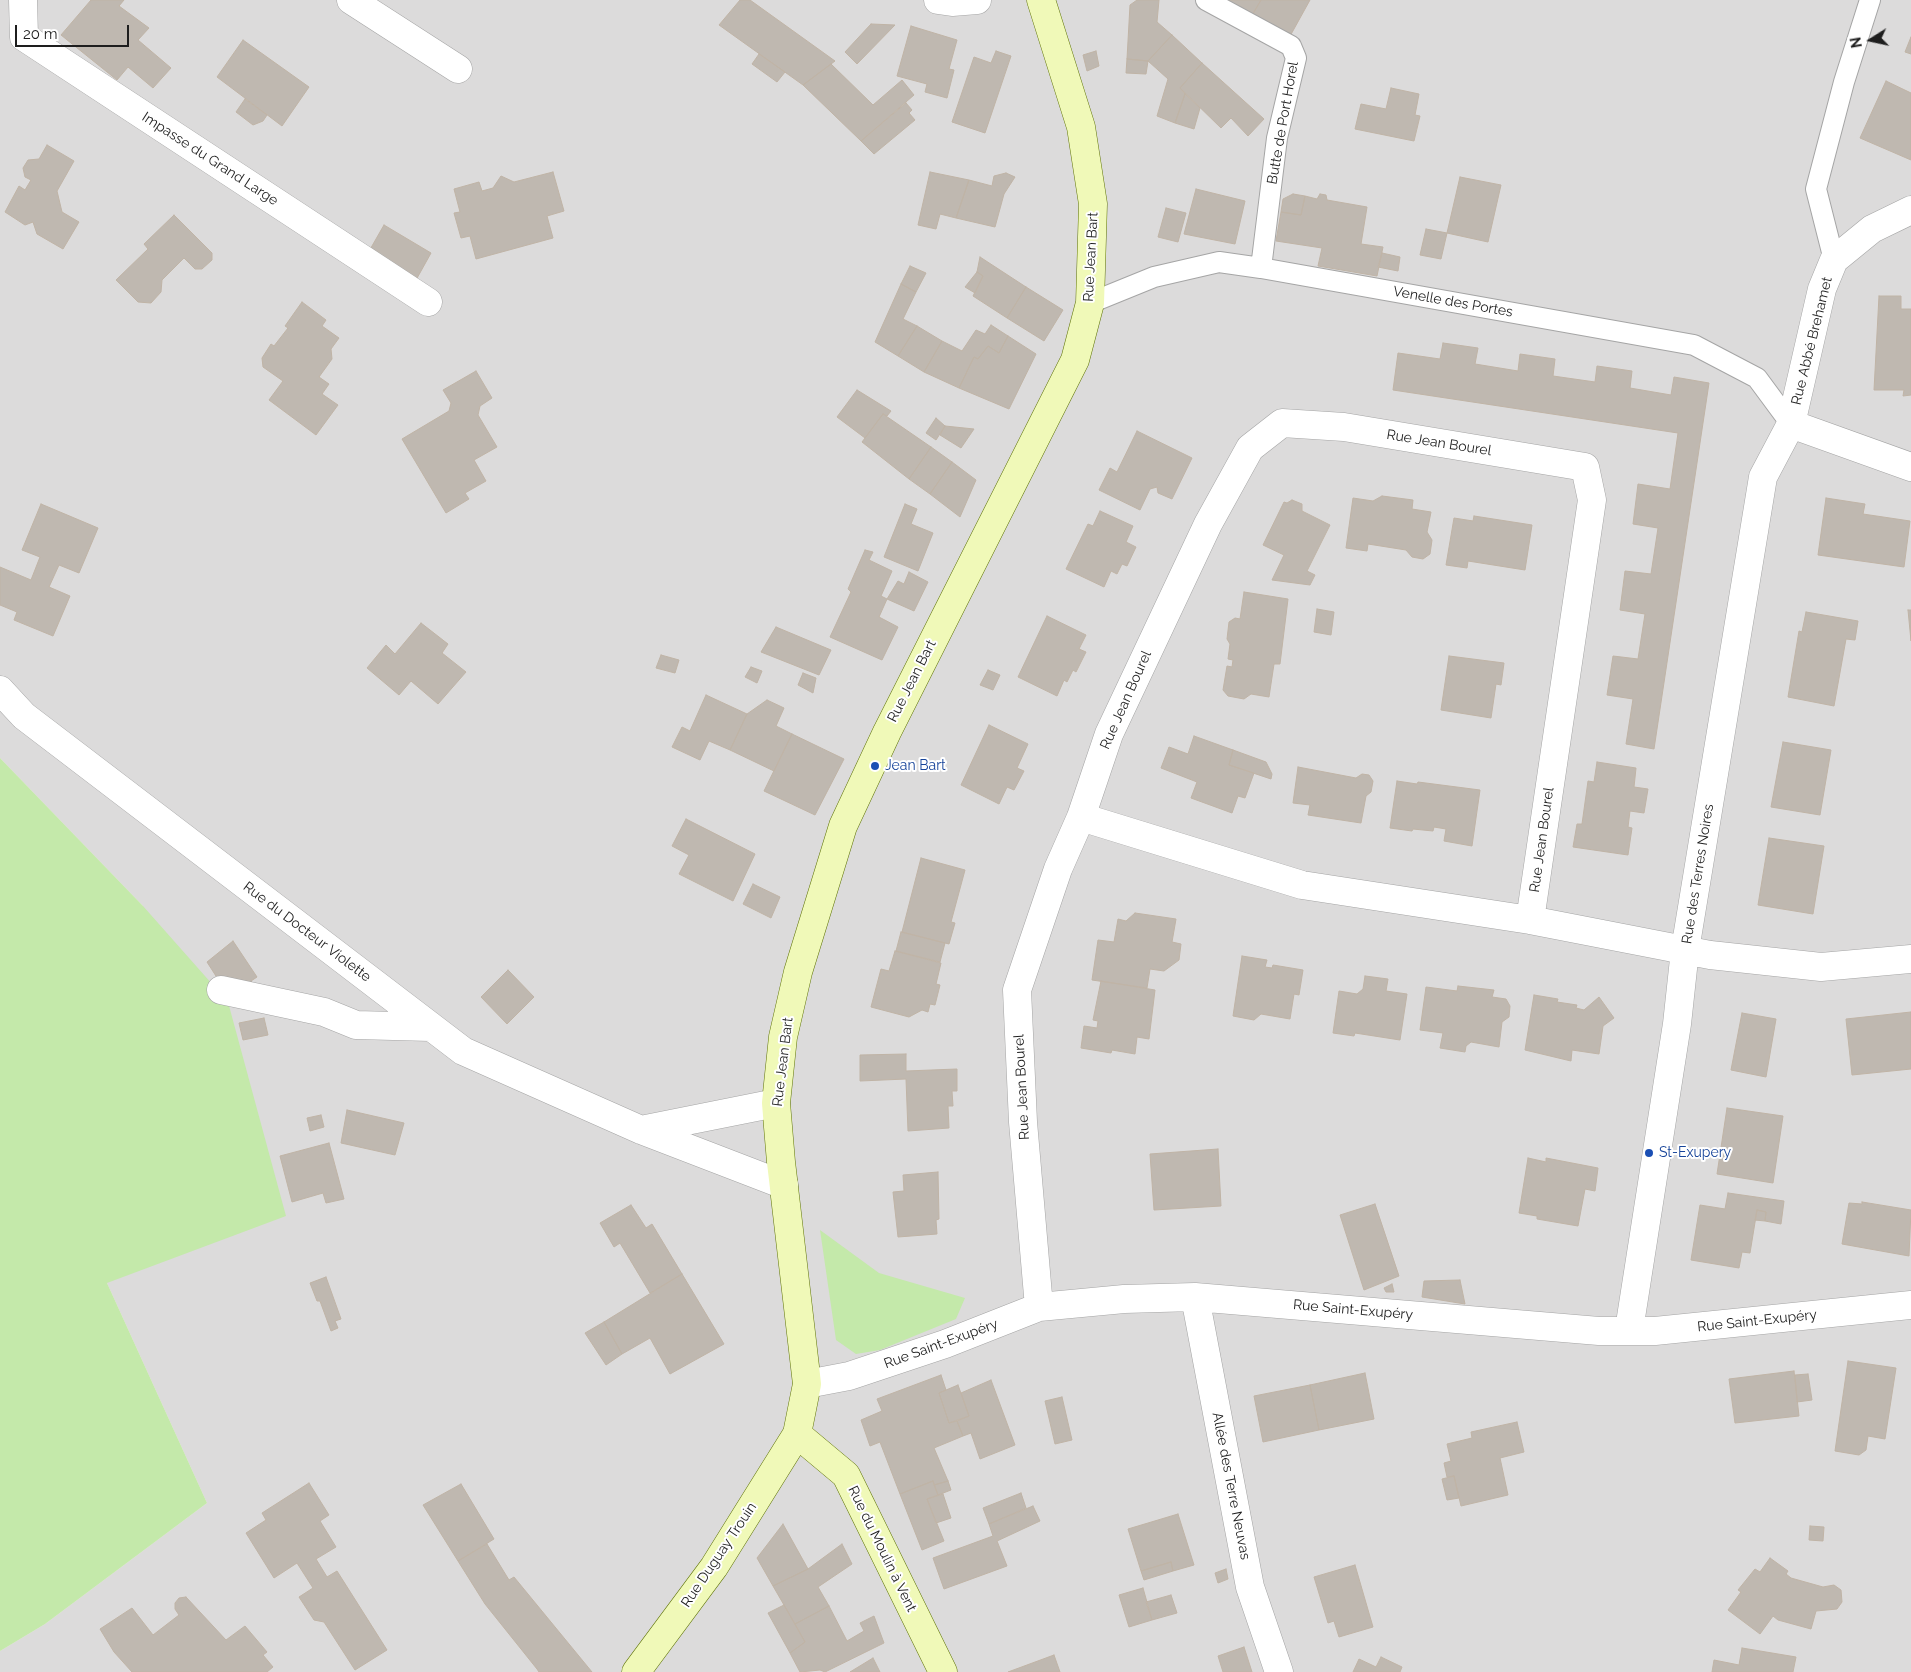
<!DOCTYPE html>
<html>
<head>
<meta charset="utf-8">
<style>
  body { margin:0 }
  #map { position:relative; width:1911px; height:1672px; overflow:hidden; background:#efece4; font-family:Raleway,sans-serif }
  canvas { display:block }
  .north { position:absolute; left:1846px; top:15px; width:50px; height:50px; -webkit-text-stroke:4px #fff; paint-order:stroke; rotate:260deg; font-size:14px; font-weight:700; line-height:20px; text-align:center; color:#1e1e1e }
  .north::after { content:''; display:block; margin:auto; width:18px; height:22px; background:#1e1e1e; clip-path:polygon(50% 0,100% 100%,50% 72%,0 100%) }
  .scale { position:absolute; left:15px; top:25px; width:114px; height:22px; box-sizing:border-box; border:2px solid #1e1e1e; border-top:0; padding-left:6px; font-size:15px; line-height:18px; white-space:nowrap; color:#1e1e1e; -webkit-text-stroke:4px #fff; paint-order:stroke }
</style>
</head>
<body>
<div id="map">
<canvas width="1911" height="1672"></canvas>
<div class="north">N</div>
<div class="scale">20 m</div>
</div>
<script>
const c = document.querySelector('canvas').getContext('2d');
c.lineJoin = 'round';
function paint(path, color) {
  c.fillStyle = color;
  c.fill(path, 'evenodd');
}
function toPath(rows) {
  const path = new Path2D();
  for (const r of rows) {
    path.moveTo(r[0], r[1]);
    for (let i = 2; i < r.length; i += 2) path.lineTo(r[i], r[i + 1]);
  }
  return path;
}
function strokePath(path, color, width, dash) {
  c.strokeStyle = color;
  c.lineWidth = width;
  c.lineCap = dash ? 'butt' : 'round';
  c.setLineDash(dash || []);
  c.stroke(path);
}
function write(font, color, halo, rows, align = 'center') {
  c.font = font + ' Raleway,sans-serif';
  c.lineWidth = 4;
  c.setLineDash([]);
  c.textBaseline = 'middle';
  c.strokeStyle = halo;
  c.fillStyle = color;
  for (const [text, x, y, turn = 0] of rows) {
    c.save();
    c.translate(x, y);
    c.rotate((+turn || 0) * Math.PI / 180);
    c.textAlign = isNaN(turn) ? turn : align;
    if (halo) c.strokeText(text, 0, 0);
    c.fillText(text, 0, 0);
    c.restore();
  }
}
const residential = toPath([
  [0,0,1911,0,1911,1672,0,1672,0,1651,45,1624,207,1503,107,1283,143,906,0,758]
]);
const grass = toPath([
  [0,758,143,906,228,1002,286,1216,107,1283,207,1503,45,1624,0,1651],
  [820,1230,879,1273,965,1298,956,1319,880,1350,856,1354,836,1340]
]);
const building = toPath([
  [91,0,124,0,119,6,149,28,138,40,171,68,153,88,128,67,117,80,61,35,91,0],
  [740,0,750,0,835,61,803,85,719,25,740,0],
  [1137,0,1159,0,1157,22,1172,35,1148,61,1127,59,1130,5,1137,0],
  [1222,0,1261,0,1251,17,1222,0],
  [1261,0,1310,0,1289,38,1251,17,1261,0],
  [871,24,895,25,857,64,845,52,871,24],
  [911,26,957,40,949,69,954,70,947,98,925,92,927,84,897,76,911,26],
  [1172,35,1202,63,1180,88,1185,94,1175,123,1157,116,1168,79,1148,61,1172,35],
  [1911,37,1911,54,1905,52,1911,37],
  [243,40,309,87,282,126,217,77,243,40],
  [996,51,1011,56,985,133,952,122,974,57,991,63,996,51],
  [1096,51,1099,66,1087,71,1083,55,1096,51],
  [759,54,785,72,777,82,752,64,759,54],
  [1127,59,1148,61,1146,74,1126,73,1127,59],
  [1202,63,1264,119,1248,136,1231,118,1221,128,1180,88,1202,63],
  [831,64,873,105,902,80,914,95,861,141,803,85,831,64],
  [1886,81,1911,93,1911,160,1860,138,1886,81],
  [1391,88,1419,94,1415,115,1420,116,1414,141,1355,129,1361,104,1386,109,1391,88],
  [1185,94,1200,108,1194,129,1175,123,1185,94],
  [245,99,267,115,263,121,253,125,236,112,245,99],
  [906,103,912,110,909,113,915,120,874,154,861,141,906,103],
  [47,145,74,161,57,191,62,212,79,222,63,249,37,234,33,222,25,225,5,212,19,186,25,190,31,180,25,177,23,168,28,160,39,159,47,145],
  [553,172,564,211,547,216,553,238,476,259,470,236,461,238,454,213,460,212,454,189,479,182,482,191,493,188,501,176,514,182,553,172],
  [930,172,969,180,956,218,940,214,936,229,918,225,930,172],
  [1006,173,1015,177,1004,194,995,227,956,218,969,180,992,186,994,176,1006,173],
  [1460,177,1501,185,1488,242,1447,233,1460,177],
  [1196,189,1245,201,1235,244,1184,234,1196,189],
  [1293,194,1305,196,1301,215,1281,212,1283,199,1293,194],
  [1320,194,1326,195,1327,200,1367,207,1361,244,1383,247,1377,276,1318,266,1322,248,1276,241,1281,212,1301,215,1305,196,1317,199,1320,194],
  [1166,208,1186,213,1178,242,1158,237,1166,208],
  [174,215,212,253,212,260,202,269,195,269,184,258,162,280,161,292,151,303,138,302,116,280,148,249,144,244,174,215],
  [384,225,431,253,416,280,368,253,384,225],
  [1426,229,1447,233,1441,259,1420,255,1426,229],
  [1382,253,1400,257,1398,271,1378,267,1382,253],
  [980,257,1026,287,1007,318,973,296,983,276,977,272,980,257],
  [910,266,926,273,916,292,901,284,910,266],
  [977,272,983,276,975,293,965,287,977,272],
  [901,284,916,292,903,319,917,326,898,356,875,342,901,284],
  [1026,287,1063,310,1044,341,1007,318,1026,287],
  [1879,296,1901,296,1901,309,1911,309,1911,395,1903,396,1904,390,1874,390,1879,296],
  [302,302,326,320,322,326,339,338,331,349,332,359,319,377,329,384,322,394,338,405,316,435,269,400,283,381,263,367,262,358,271,344,274,346,288,328,285,326,302,302],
  [991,325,1008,336,999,353,988,346,978,359,974,357,959,388,924,372,942,341,962,351,976,330,985,334,991,325],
  [917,326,942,341,924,372,898,356,917,326],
  [1008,336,1036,354,1009,409,959,388,974,357,978,359,988,346,999,353,1008,336],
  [1443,343,1478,348,1475,364,1518,371,1520,354,1555,359,1553,376,1595,382,1597,366,1632,371,1630,388,1671,395,1674,377,1709,383,1654,749,1626,744,1633,699,1607,695,1613,656,1638,659,1645,614,1620,610,1625,571,1651,574,1658,528,1633,524,1638,484,1670,489,1678,433,1393,390,1398,353,1440,359,1443,343],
  [476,371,492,398,480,406,478,415,497,447,474,460,486,481,465,493,469,499,446,513,402,439,449,411,451,403,443,390,476,371],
  [857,390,891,411,887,416,883,414,865,438,837,417,857,390],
  [883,414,931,447,909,479,862,442,883,414],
  [936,418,945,426,936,440,926,433,936,418],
  [945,426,974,429,961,448,940,435,945,426],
  [1137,431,1192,458,1172,499,1158,493,1157,487,1150,489,1140,510,1099,490,1110,468,1117,472,1137,431],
  [931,447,952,462,930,494,909,479,931,447],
  [952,462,976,480,960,517,930,494,952,462],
  [1382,496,1413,500,1412,509,1431,512,1427,532,1432,540,1430,554,1423,559,1412,557,1406,550,1368,544,1367,551,1346,548,1353,498,1373,501,1382,496],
  [1826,498,1865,504,1863,514,1910,521,1904,567,1818,555,1826,498],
  [1292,500,1302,504,1302,511,1330,525,1307,571,1315,575,1310,585,1272,580,1284,555,1263,545,1284,502,1287,503,1292,500],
  [41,504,98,528,79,573,59,565,49,587,70,596,53,636,14,620,17,612,0,605,0,567,31,580,40,557,22,550,41,504],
  [905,504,917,509,911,524,933,533,918,571,884,557,905,504],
  [1100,511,1133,526,1126,542,1136,547,1127,566,1122,564,1117,574,1111,571,1104,587,1066,569,1088,524,1093,526,1100,511],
  [1474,516,1532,525,1525,570,1468,561,1467,568,1446,565,1454,518,1473,521,1474,516],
  [865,550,873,552,869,560,892,571,881,596,887,599,879,617,898,627,882,660,830,637,851,592,848,589,865,550],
  [909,572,928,582,914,611,887,599,898,581,904,584,909,572],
  [1244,592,1288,599,1280,664,1274,664,1269,697,1251,694,1244,699,1228,696,1223,690,1227,666,1232,667,1233,660,1228,659,1230,644,1227,639,1229,622,1235,618,1240,619,1244,592],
  [1317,609,1334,612,1331,635,1314,632,1317,609],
  [1908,610,1911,610,1911,641,1908,610],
  [1806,612,1858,621,1855,640,1846,639,1834,706,1788,697,1799,631,1802,632,1806,612],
  [1047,616,1086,635,1079,649,1086,652,1076,672,1073,670,1067,682,1064,680,1057,696,1018,677,1047,616],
  [421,623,448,644,442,653,466,672,438,704,411,681,399,695,367,668,386,645,395,654,421,623],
  [776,627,831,650,819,675,761,652,776,627],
  [661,655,679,660,675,673,656,668,661,655],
  [1449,656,1504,663,1501,685,1496,684,1491,718,1441,710,1449,656],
  [751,667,762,671,757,683,745,677,751,667],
  [988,670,1000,675,993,690,980,685,988,670],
  [803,673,816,678,813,693,798,685,803,673],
  [706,695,747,714,730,750,709,741,700,760,672,747,682,727,690,731,706,695],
  [767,700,784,708,776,726,792,734,774,771,730,750,747,714,767,700],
  [989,725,1028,744,1017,768,1024,771,1014,790,1007,787,999,804,961,785,989,725],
  [792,734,844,759,815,815,764,791,792,734],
  [1194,736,1233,750,1229,765,1254,773,1245,798,1238,796,1232,813,1191,798,1197,782,1161,768,1169,747,1188,754,1194,736],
  [1783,742,1831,750,1820,815,1771,807,1783,742],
  [1233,750,1266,762,1272,774,1271,779,1229,765,1233,750],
  [1597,762,1636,768,1634,787,1648,789,1644,813,1630,811,1628,827,1632,828,1628,855,1573,847,1577,824,1582,824,1588,781,1594,782,1597,762],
  [1298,767,1356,778,1362,774,1369,775,1373,781,1371,792,1366,796,1361,823,1308,815,1310,805,1293,803,1298,767],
  [1397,781,1417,784,1418,782,1480,790,1472,846,1444,841,1446,829,1434,827,1433,831,1413,829,1412,831,1390,828,1397,781],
  [686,819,755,854,733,901,679,874,689,855,672,846,686,819],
  [1769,838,1824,846,1813,914,1758,905,1769,838],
  [921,858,965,870,951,922,955,923,949,944,902,932,921,858],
  [753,884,780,897,771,918,743,904,753,884],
  [1135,913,1176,919,1172,942,1181,944,1179,960,1164,971,1150,969,1147,988,1092,980,1098,940,1114,942,1118,919,1126,921,1135,913],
  [901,932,945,943,940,962,896,951,901,932],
  [233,941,257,977,251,981,254,985,223,987,207,962,233,941],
  [895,951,941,963,936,984,940,985,935,1005,930,1004,928,1012,922,1010,909,1017,871,1007,881,969,889,971,895,951],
  [1242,956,1267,960,1265,967,1272,968,1273,965,1303,970,1299,995,1294,994,1290,1019,1261,1014,1254,1020,1233,1016,1242,956],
  [508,970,534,997,507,1024,481,997,508,970],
  [1365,976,1388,979,1386,991,1407,994,1400,1040,1355,1033,1354,1036,1333,1033,1339,991,1357,994,1363,989,1365,976],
  [1101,981,1155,990,1149,1039,1137,1037,1135,1054,1112,1050,1111,1053,1081,1048,1084,1026,1097,1028,1098,1021,1093,1020,1101,981],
  [1458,986,1494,990,1492,997,1506,999,1510,1006,1509,1017,1502,1022,1499,1047,1471,1042,1466,1046,1465,1052,1440,1048,1443,1033,1420,1030,1426,987,1457,991,1458,986],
  [1534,995,1558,999,1557,1002,1577,1005,1576,1008,1584,1010,1599,997,1614,1018,1603,1026,1599,1054,1572,1050,1571,1061,1525,1050,1534,995],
  [1911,1012,1911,1069,1852,1075,1846,1019,1911,1012],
  [1742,1013,1776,1019,1766,1077,1731,1070,1742,1013],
  [264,1018,268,1035,243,1040,239,1023,264,1018],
  [906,1054,906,1071,957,1069,957,1091,952,1091,953,1106,948,1106,949,1128,908,1131,906,1079,860,1081,860,1055,906,1054],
  [1727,1108,1783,1116,1773,1183,1717,1174,1727,1108],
  [347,1110,404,1123,395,1155,341,1143,347,1110],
  [321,1115,324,1127,310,1131,307,1118,321,1115],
  [329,1143,344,1199,326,1203,323,1193,292,1202,280,1156,329,1143],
  [1218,1149,1221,1206,1154,1210,1150,1154,1218,1149],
  [1528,1158,1546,1162,1546,1158,1598,1168,1595,1191,1585,1189,1578,1226,1537,1219,1537,1216,1519,1213,1528,1158],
  [938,1172,939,1219,936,1220,937,1234,898,1237,893,1192,904,1191,903,1175,938,1172],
  [1728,1193,1784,1201,1781,1224,1765,1221,1766,1212,1757,1210,1750,1253,1742,1252,1739,1268,1691,1260,1700,1205,1725,1209,1728,1193],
  [1862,1202,1911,1210,1909,1256,1842,1244,1849,1203,1862,1204,1862,1202],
  [1375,1204,1399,1276,1364,1290,1340,1215,1375,1204],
  [631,1205,646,1228,652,1224,682,1274,650,1293,620,1243,614,1247,600,1223,631,1205],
  [1757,1210,1766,1212,1765,1221,1755,1220,1757,1210],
  [682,1274,724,1344,670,1374,650,1338,622,1354,604,1322,682,1274],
  [326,1277,341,1319,335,1321,338,1328,331,1331,320,1301,317,1301,310,1283,326,1277],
  [1460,1280,1465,1304,1422,1297,1424,1281,1460,1280],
  [1392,1284,1394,1292,1386,1292,1384,1288,1392,1284],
  [604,1322,622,1354,606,1365,585,1333,604,1322],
  [1848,1361,1896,1368,1885,1439,1868,1436,1866,1450,1859,1455,1835,1451,1848,1361],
  [1794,1371,1799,1416,1735,1423,1729,1379,1794,1371],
  [1365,1373,1374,1419,1319,1430,1310,1385,1365,1373],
  [1808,1374,1812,1400,1797,1402,1795,1375,1808,1374],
  [941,1375,946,1390,939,1393,949,1423,957,1421,963,1436,934,1448,948,1481,934,1485,933,1481,900,1494,880,1442,870,1446,861,1420,882,1411,877,1399,941,1375],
  [991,1380,1015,1445,980,1459,971,1433,963,1436,957,1421,969,1416,961,1393,991,1380],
  [958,1385,969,1416,949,1423,939,1393,958,1385],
  [1310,1385,1319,1430,1263,1442,1254,1396,1310,1385],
  [1062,1397,1072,1440,1055,1444,1045,1401,1062,1397],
  [1517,1422,1524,1452,1500,1458,1508,1495,1461,1506,1454,1476,1447,1477,1444,1463,1451,1461,1447,1444,1472,1438,1471,1432,1517,1422],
  [1454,1476,1459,1498,1447,1500,1442,1479,1454,1476],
  [933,1481,938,1495,927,1499,944,1541,922,1550,900,1494,933,1481],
  [948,1481,951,1490,938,1495,934,1485,948,1481],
  [309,1483,329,1515,320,1521,336,1547,316,1559,327,1577,337,1571,387,1650,355,1670,324,1622,314,1620,299,1597,313,1588,297,1563,274,1578,246,1533,266,1520,262,1513,309,1483],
  [461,1484,494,1539,458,1561,423,1505,461,1484],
  [1021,1493,1026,1508,989,1524,983,1508,1021,1493],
  [943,1494,951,1518,936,1523,927,1499,943,1494],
  [1033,1506,1040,1521,997,1541,1007,1566,944,1589,933,1558,993,1536,989,1524,1033,1506],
  [1178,1514,1194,1565,1173,1571,1171,1562,1141,1571,1128,1529,1178,1514],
  [783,1524,808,1569,773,1586,757,1558,783,1524],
  [1810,1526,1824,1527,1823,1541,1809,1540,1810,1526],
  [487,1544,509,1580,514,1577,592,1672,539,1672,537,1669,485,1604,458,1561,487,1544],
  [842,1544,852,1564,818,1587,829,1606,795,1624,773,1586,808,1569,842,1544],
  [1770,1558,1788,1571,1786,1574,1791,1578,1823,1587,1834,1585,1841,1590,1842,1602,1837,1609,1816,1611,1811,1629,1778,1620,1773,1616,1760,1634,1728,1610,1741,1592,1738,1590,1755,1569,1760,1572,1770,1558],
  [1171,1562,1173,1571,1144,1580,1141,1571,1171,1562],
  [1355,1565,1373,1627,1339,1637,1334,1621,1328,1623,1314,1577,1355,1565],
  [1226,1569,1228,1579,1218,1583,1215,1573,1226,1569],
  [1143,1588,1152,1620,1129,1627,1119,1595,1143,1588],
  [1171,1595,1177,1613,1152,1620,1146,1602,1171,1595],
  [186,1597,226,1640,245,1626,267,1652,263,1655,273,1667,267,1672,132,1672,114,1652,100,1629,132,1608,153,1635,179,1615,175,1609,175,1603,179,1598,186,1597],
  [784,1605,805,1642,790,1653,768,1613,784,1605],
  [829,1606,847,1641,864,1631,860,1623,874,1616,884,1643,825,1672,820,1670,800,1672,790,1653,805,1642,795,1624,829,1606],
  [1244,1647,1252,1672,1223,1672,1218,1656,1244,1647],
  [1742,1648,1796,1657,1793,1672,1712,1672,1714,1660,1739,1665,1742,1648],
  [1054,1655,1060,1672,1008,1672,1054,1655],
  [1381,1657,1402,1667,1400,1672,1353,1672,1359,1659,1376,1667,1381,1657],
  [873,1658,880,1672,850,1672,873,1658]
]);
const lane = toPath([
  [1206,0,1291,46,1296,58,1277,138,1261,268],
  [1834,260,1816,189,1844,82,1870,0],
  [1090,303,1154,277,1219,262,1261,268,1694,345,1757,378,1791,424]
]);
const street = toPath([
  [23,0,24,37,428,302],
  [351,0,458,69],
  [938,0,952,2,977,0],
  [1791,424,1911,467],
  [0,690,24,716,463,1051,641,1130,784,1185],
  [1081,817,1302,885,1530,920],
  [221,990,324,1012,356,1025,431,1027],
  [641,1130,776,1103],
  [1195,1297,1250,1587,1279,1672],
  [1039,1307,1023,1122,1017,990,1058,869,1081,817,1109,734,1208,524,1250,448,1282,423,1344,427,1585,467,1592,500,1530,920,1710,955,1821,967,1911,959],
  [1629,1330,1677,1024,1685,950,1763,477,1791,424,1822,289,1834,260,1872,229,1911,210],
  [807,1384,849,1376,945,1344,1039,1307,1124,1299,1195,1297,1599,1331,1655,1331,1911,1305]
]);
const secondary = toPath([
  [797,1434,846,1475,943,1672],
  [636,1672,714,1567,797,1434,807,1384,781,1162,776,1103,783,1037,798,972,843,826,887,732,1075,360,1090,303,1093,204,1081,127,1041,0]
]);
const markers = [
  [875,766,5,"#1a4fb4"],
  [1649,1153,5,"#1a4fb4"]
];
const streetNames = [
  ["Butte de Port Horel",1283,123,-80],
  ["Impasse du Grand Large",210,159,33],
  ["Rue Jean Bart",1091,257,-87],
  ["Venelle des Portes",1453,302,10],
  ["Rue Abbé Brehamet",1812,341,-76],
  ["Rue Jean Bourel",1439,443,9],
  ["Rue Jean Bart",912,681,-63],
  ["Rue Jean Bourel",1126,700,-66],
  ["Rue Jean Bourel",1542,840,-82],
  ["Rue des Terres Noires",1698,874,-81],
  ["Rue du Docteur Violette",307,932,37],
  ["Rue Jean Bart",783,1062,-83],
  ["Rue Jean Bourel",1022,1087,-93],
  ["Rue Saint-Exupéry",1353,1310,5],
  ["Rue Saint-Exupéry",1757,1321,-6],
  ["Rue Saint-Exupéry",941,1344,-20],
  ["Allée des Terre Neuvas",1231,1486,79],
  ["Rue du Moulin à Vent",882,1549,64],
  ["Rue Duguay Trouin",719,1555,-56]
];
const transitNames = [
  ["Jean Bart",885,766],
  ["St-Exupery",1659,1153]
];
paint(residential, '#dcdbdb');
paint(grass, '#c4e9aa');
paint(building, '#bfb8b0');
strokePath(building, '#c0b4a6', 1);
strokePath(lane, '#a5a5a5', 22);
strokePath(street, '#a5a5a5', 29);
strokePath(secondary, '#5f7406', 29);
strokePath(lane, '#fff', 20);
strokePath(street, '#fff', 28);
strokePath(secondary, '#f0f9b8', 28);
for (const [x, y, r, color] of markers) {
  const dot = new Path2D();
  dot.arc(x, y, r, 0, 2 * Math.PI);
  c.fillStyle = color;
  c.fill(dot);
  strokePath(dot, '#fff', 2);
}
write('14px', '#1e1e1e', '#fff', streetNames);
write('14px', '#164399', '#fff', transitNames, 'left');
</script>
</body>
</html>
